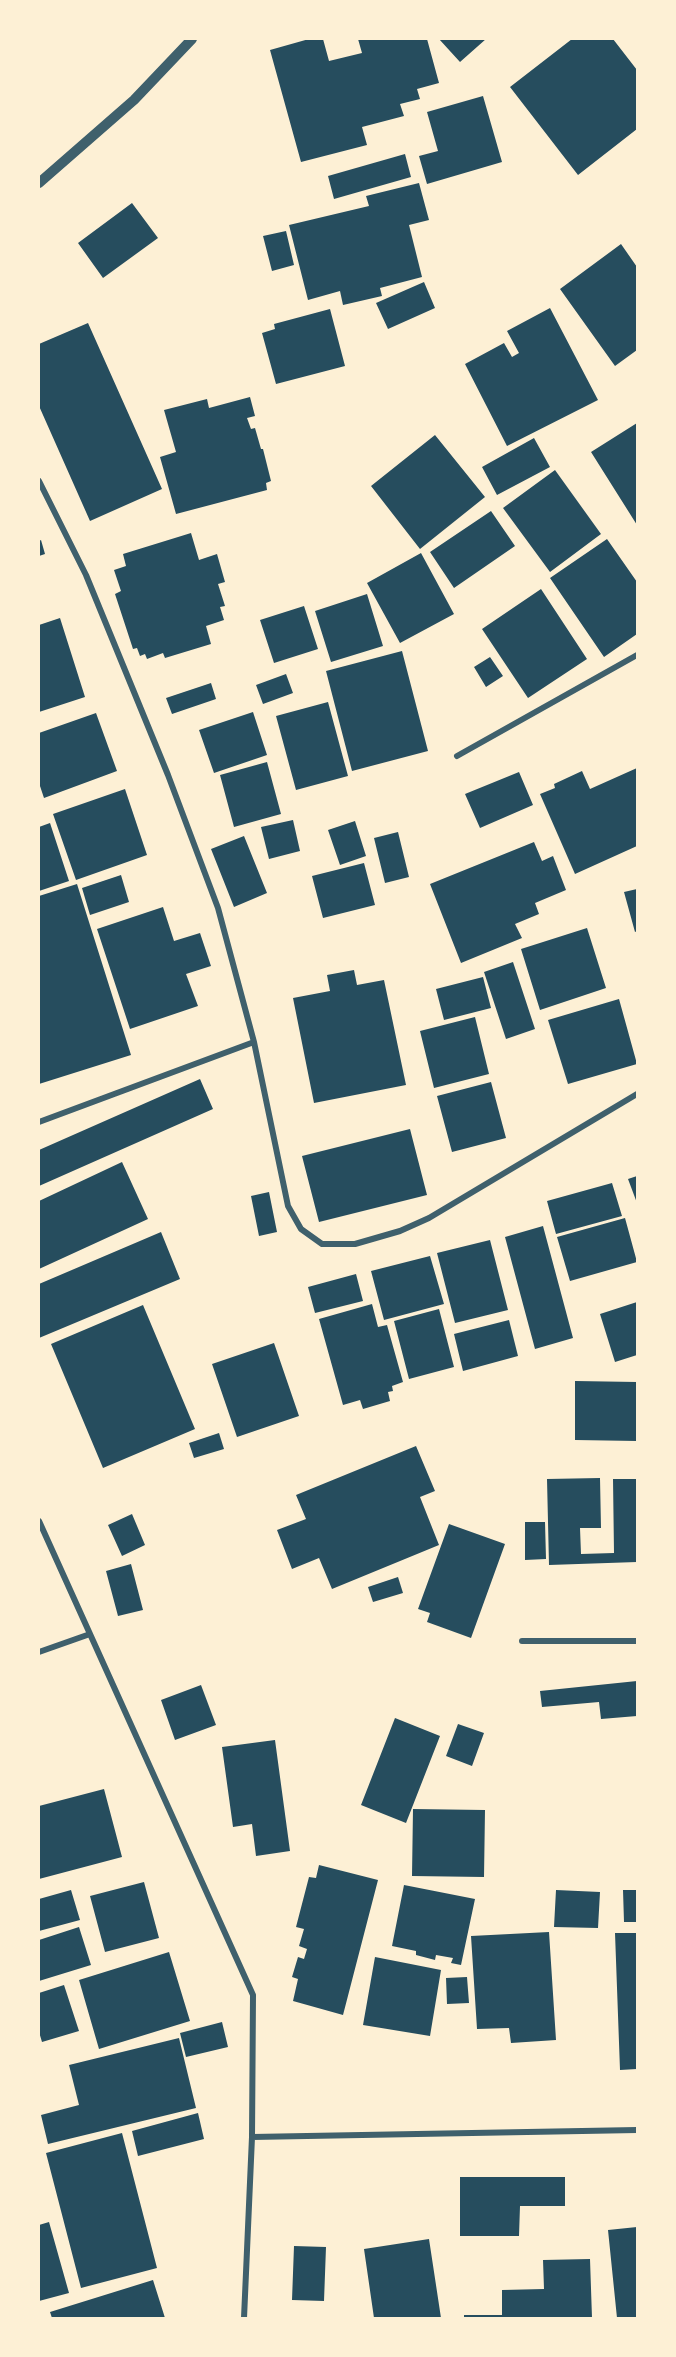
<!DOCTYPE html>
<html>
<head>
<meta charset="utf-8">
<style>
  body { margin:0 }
  #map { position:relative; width:676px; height:2357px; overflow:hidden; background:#fdf0d5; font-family:Roboto,sans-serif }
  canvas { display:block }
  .frame { position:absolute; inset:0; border:40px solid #fdf0d5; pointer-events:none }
</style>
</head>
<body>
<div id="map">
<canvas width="676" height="2357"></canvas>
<div class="frame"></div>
</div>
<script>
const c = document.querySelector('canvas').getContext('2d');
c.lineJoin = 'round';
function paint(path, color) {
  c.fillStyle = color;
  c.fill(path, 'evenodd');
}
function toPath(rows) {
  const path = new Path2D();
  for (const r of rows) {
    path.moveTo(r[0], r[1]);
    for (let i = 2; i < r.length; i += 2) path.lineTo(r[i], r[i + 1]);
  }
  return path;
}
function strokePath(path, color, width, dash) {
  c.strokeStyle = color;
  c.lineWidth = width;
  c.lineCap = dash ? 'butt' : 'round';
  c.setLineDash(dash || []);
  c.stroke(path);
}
const building = toPath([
  [309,39,323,39,329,61,362,53,358,39,427,39,439,83,417,89,420,99,400,104,404,116,362,127,367,145,301,162,270,50],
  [439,39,486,39,460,62],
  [572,39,613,39,637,70,637,129,578,175,510,87],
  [483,96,502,162,427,184,419,156,438,151,427,112],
  [405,154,411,177,334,199,328,176],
  [419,183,429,220,409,225,422,277,380,288,382,296,343,305,340,291,308,300,289,225,369,206,366,196],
  [132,203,158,238,103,278,78,243],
  [286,231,294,265,272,271,263,236],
  [621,244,637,267,637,350,615,366,560,289],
  [424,282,435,308,388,329,376,303],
  [550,308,598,400,507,446,465,364,504,343,512,357,519,353,507,331],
  [330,309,345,366,276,384,262,333,275,329,274,324],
  [88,323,162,489,90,521,39,406,39,344],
  [250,397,255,416,247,418,251,429,255,428,261,449,263,449,271,481,266,483,267,490,176,514,160,457,176,452,164,410,207,399,209,408],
  [637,423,637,525,591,452],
  [435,435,485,497,420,549,371,486],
  [534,438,550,467,497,495,482,467],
  [555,470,601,534,550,572,503,508],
  [491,511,515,546,454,588,430,552],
  [191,533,199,560,217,554,225,582,218,584,225,606,220,607,224,620,206,626,211,644,165,658,163,653,147,659,145,654,140,656,137,648,133,649,115,594,121,591,114,570,126,566,123,554],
  [607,539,637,582,637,634,604,657,550,578],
  [41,540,45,554,39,556,39,541],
  [421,553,454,614,400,643,367,583],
  [541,589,587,659,528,698,482,629],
  [367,594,383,646,331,662,315,611],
  [304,606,318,649,274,663,260,620],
  [60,618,85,697,39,712,39,625],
  [402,651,428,751,352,771,326,671],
  [490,657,503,676,486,687,474,667],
  [286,674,293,693,263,704,256,685],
  [211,683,216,699,172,714,166,698],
  [328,702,348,776,296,790,276,716],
  [253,712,267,755,214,773,199,730],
  [96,713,117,771,44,798,39,783,39,733],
  [267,762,281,814,234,827,220,775],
  [637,768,637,846,575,874,540,794,555,788,554,784,582,771,590,789],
  [519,772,533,805,480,828,465,794],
  [125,789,147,855,76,880,53,814],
  [293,820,300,851,269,859,261,827],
  [355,821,366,856,340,865,328,830],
  [50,823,69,881,39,891,39,827],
  [398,832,409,877,385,883,374,838],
  [244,836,267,893,234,907,211,849],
  [534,842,542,861,553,856,566,890,535,903,539,914,515,924,522,938,461,963,430,884],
  [364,863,375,905,323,918,312,876],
  [121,875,129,902,90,915,82,888],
  [77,884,131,1055,39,1084,39,896],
  [637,889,637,931,635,932,624,892],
  [163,907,174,941,200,933,211,966,186,974,198,1006,130,1029,97,929],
  [587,928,606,988,540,1010,521,949],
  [513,962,535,1029,506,1039,484,972],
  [354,970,357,985,384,980,406,1085,314,1103,293,998,330,991,327,975],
  [483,977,491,1008,444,1020,436,989],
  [619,999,637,1064,568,1084,548,1020],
  [475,1017,489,1074,434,1088,420,1031],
  [200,1079,213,1109,39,1186,39,1150],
  [491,1082,506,1138,452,1152,437,1096],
  [410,1129,427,1195,319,1222,302,1156],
  [122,1162,148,1219,39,1269,39,1201],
  [637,1176,637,1203,628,1179],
  [612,1183,622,1216,556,1234,547,1201],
  [269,1192,277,1232,259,1236,251,1196],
  [625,1218,637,1262,570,1281,557,1237],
  [543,1226,573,1338,535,1349,505,1237],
  [161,1232,180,1279,39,1338,39,1284],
  [490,1240,508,1310,455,1323,437,1253],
  [430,1256,444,1304,384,1320,371,1271],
  [356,1274,363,1301,315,1313,308,1287],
  [637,1302,637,1355,615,1362,600,1314],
  [372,1304,378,1327,387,1325,403,1382,392,1386,393,1391,388,1392,390,1401,363,1409,360,1400,343,1405,319,1319],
  [143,1305,195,1429,103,1468,51,1344],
  [439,1309,454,1367,409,1379,394,1321],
  [509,1320,518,1356,463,1371,454,1334],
  [274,1343,299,1416,237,1437,212,1364],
  [575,1381,637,1382,637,1441,575,1440],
  [219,1433,224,1449,194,1458,189,1443],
  [416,1446,435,1491,420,1497,439,1545,332,1589,319,1558,292,1569,277,1530,306,1519,296,1495],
  [600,1478,601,1528,580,1528,581,1554,614,1553,613,1479,637,1479,637,1562,549,1565,547,1479],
  [132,1514,145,1545,122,1556,108,1525],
  [525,1522,545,1522,546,1559,525,1560],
  [449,1524,505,1544,471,1638,427,1622,430,1613,418,1609],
  [131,1564,143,1610,118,1616,106,1571],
  [398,1577,403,1593,373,1602,368,1587],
  [637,1681,637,1716,601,1719,599,1702,542,1707,540,1691],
  [201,1685,216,1725,175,1740,161,1700],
  [395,1718,440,1736,406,1823,361,1805],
  [458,1724,484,1733,472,1766,446,1756],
  [275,1740,290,1851,256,1856,252,1824,233,1827,222,1747],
  [104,1789,122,1857,39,1879,39,1806],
  [413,1809,485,1810,484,1877,412,1876],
  [319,1865,378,1880,343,2015,293,2001,298,1979,292,1977,298,1957,304,1959,307,1949,299,1946,304,1929,296,1927,309,1877,316,1878],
  [144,1882,159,1938,105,1952,90,1896],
  [404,1885,475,1899,461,1965,451,1963,453,1958,436,1955,435,1960,416,1955,416,1951,392,1946],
  [71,1890,80,1920,39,1931,39,1899],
  [556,1890,600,1892,598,1928,554,1927],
  [623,1890,637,1890,637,1922,624,1922],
  [79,1927,91,1965,39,1981,39,1940],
  [549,1932,556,2040,511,2043,509,2028,477,2029,471,1936],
  [615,1933,637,1933,637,2069,620,2070],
  [169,1952,190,2021,99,2049,79,1980],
  [375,1957,441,1970,430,2036,363,2025],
  [467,1977,469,2003,447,2004,446,1978],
  [64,1985,79,2031,42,2042,39,2032,39,1993],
  [222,2022,228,2047,186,2057,180,2033],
  [179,2038,196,2108,48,2144,41,2115,79,2105,69,2065],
  [198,2113,204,2139,138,2156,132,2131],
  [122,2133,157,2268,81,2288,46,2153],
  [460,2177,565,2177,565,2206,520,2206,519,2236,460,2236],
  [49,2222,69,2293,39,2301,39,2225],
  [637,2227,637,2318,617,2318,608,2230],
  [429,2239,441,2318,374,2318,364,2249],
  [294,2246,326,2247,324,2301,292,2300],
  [590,2259,592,2318,464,2318,464,2315,502,2315,502,2290,544,2289,543,2260],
  [153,2280,165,2318,52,2318,50,2312]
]);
const minor = toPath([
  [39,481,86,575,168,775,218,908,254,1042,288,1206,301,1229,322,1244,355,1244,400,1231,429,1218,637,1094],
  [457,756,637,655],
  [39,1122,254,1042],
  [39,1521,253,1995,252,2137,244,2318],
  [522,1641,637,1641],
  [39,1652,90,1634],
  [252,2137,637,2130]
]);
const tertiary = toPath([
  [39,183,134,100,192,39]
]);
paint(building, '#264d5e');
strokePath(minor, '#3f606c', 6);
strokePath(tertiary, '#3f606c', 10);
</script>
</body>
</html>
